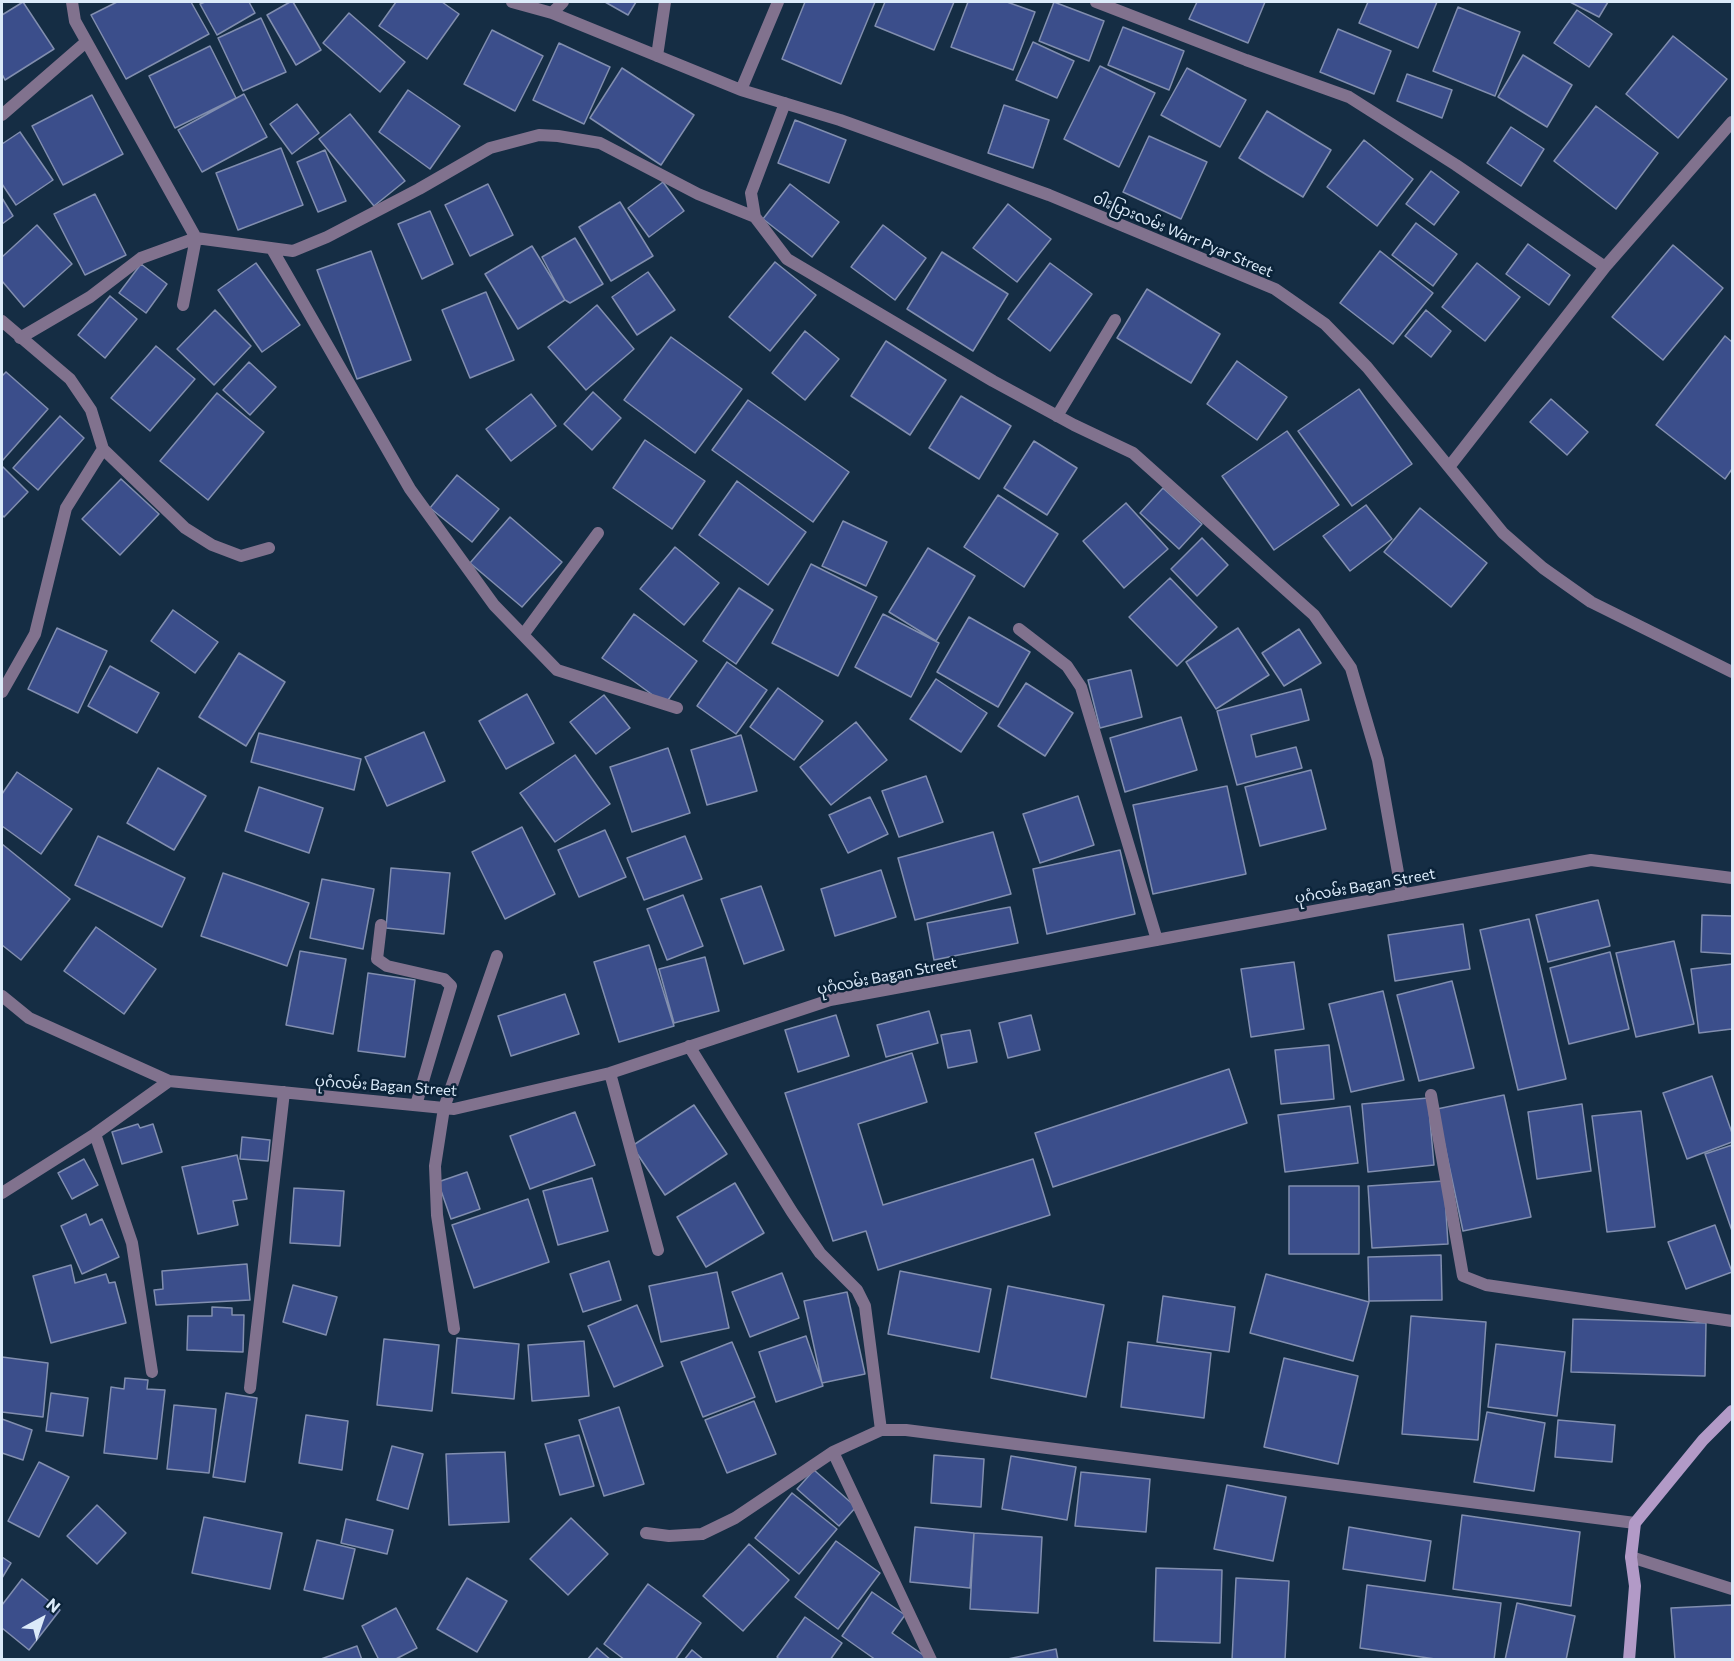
<!DOCTYPE html>
<html>
<head>
<meta charset="utf-8">
<style>
  body { margin:0 }
  #map { position:relative; width:1734px; height:1661px; overflow:hidden; background:#152d44; font-family:Commissioner,sans-serif }
  canvas { display:block }
  .frame { position:absolute; inset:0; border:3px solid #dbeaf9; pointer-events:none }
  .north { position:absolute; left:12px; top:1589px; width:60px; height:60px; -webkit-text-stroke:4px #0b2339; paint-order:stroke; rotate:40deg; font-size:16px; font-weight:700; line-height:24px; text-align:center; color:#dbeaf9 }
  .north::after { content:''; display:block; margin:auto; width:21px; height:27px; background:#dbeaf9; clip-path:polygon(50% 0,100% 100%,50% 72%,0 100%) }
</style>
</head>
<body>
<div id="map">
<canvas width="1734" height="1661"></canvas>
<div class="frame"></div>
<div class="north">N</div>
</div>
<script>
const c = document.querySelector('canvas').getContext('2d');
c.lineJoin = 'round';
function paint(path, color) {
  c.fillStyle = color;
  c.fill(path, 'evenodd');
}
function toPath(rows) {
  const path = new Path2D();
  for (const r of rows) {
    path.moveTo(r[0], r[1]);
    for (let i = 2; i < r.length; i += 2) path.lineTo(r[i], r[i + 1]);
  }
  return path;
}
function strokePath(path, color, width, dash) {
  c.strokeStyle = color;
  c.lineWidth = width;
  c.lineCap = dash ? 'butt' : 'round';
  c.setLineDash(dash || []);
  c.stroke(path);
}
function write(font, color, halo, rows, align = 'center') {
  c.font = font + ' Commissioner,"Noto Sans Myanmar",sans-serif';
  c.lineWidth = 5;
  c.setLineDash([]);
  c.textBaseline = 'middle';
  c.strokeStyle = halo;
  c.fillStyle = color;
  for (const [text, x, y, turn = 0] of rows) {
    c.save();
    c.translate(x, y);
    c.rotate((+turn || 0) * Math.PI / 180);
    c.textAlign = isNaN(turn) ? turn : align;
    if (halo) c.strokeText(text, 0, 0);
    c.fillText(text, 0, 0);
    c.restore();
  }
}
const building = toPath([
  [23,2,54,49,5,80,2,74,2,15,23,2],
  [117,2,191,2,209,34,126,79,91,15,117,2],
  [205,2,249,2,255,13,217,35,200,4,205,2],
  [290,2,293,2,321,50,296,65,267,15,290,2],
  [396,2,442,2,459,14,427,59,379,26,396,2],
  [605,2,636,2,628,15,605,2],
  [805,2,875,2,841,84,782,59,805,2],
  [885,2,954,2,934,50,875,26,885,2],
  [968,2,1007,2,1035,12,1013,70,951,47,968,2],
  [1054,2,1104,21,1089,61,1039,41,1054,2],
  [1197,2,1265,2,1248,43,1189,19,1197,2],
  [1368,2,1437,2,1418,48,1359,23,1368,2],
  [1570,2,1608,2,1599,17,1570,2],
  [1458,7,1520,32,1495,96,1433,71,1458,7],
  [1577,10,1612,34,1589,67,1554,43,1577,10],
  [349,13,405,62,380,92,323,43,349,13],
  [261,18,286,72,243,91,218,38,261,18],
  [1123,27,1184,51,1169,90,1108,65,1123,27],
  [1338,29,1391,51,1374,94,1320,72,1338,29],
  [492,30,543,56,515,111,464,84,492,30],
  [1673,36,1727,79,1678,138,1626,94,1673,36],
  [1033,42,1074,61,1057,98,1016,80,1033,42],
  [559,43,610,67,584,124,533,100,559,43],
  [210,46,236,98,175,128,149,76,210,46],
  [1523,55,1572,85,1547,127,1498,97,1523,55],
  [1100,66,1155,93,1119,167,1064,139,1100,66],
  [622,68,694,115,661,165,590,118,622,68],
  [1187,68,1246,100,1220,147,1161,115,1187,68],
  [1407,74,1452,90,1442,118,1397,101,1407,74],
  [408,90,460,126,430,169,379,132,408,90],
  [244,94,267,137,202,172,178,130,244,94],
  [92,95,123,154,63,185,32,126,92,95],
  [297,104,319,133,292,154,270,124,297,104],
  [1004,105,1049,120,1033,168,988,153,1004,105],
  [1596,106,1658,153,1616,209,1554,161,1596,106],
  [1267,111,1331,150,1303,197,1239,158,1267,111],
  [350,114,405,181,374,206,319,139,350,114],
  [795,120,846,140,829,183,778,163,795,120],
  [1511,127,1544,149,1521,186,1487,163,1511,127],
  [20,132,53,180,16,205,2,184,2,144,20,132],
  [1149,136,1207,162,1181,219,1123,192,1149,136],
  [1364,140,1413,179,1377,226,1327,187,1364,140],
  [281,148,303,205,238,230,216,173,281,148],
  [325,150,346,201,318,212,297,162,325,150],
  [1431,171,1459,192,1434,225,1406,204,1431,171],
  [663,182,684,211,649,237,628,208,663,182],
  [488,184,513,235,470,256,445,205,488,184],
  [790,184,839,222,812,257,763,219,790,184],
  [95,194,126,255,85,275,54,214,95,194],
  [2,198,13,216,2,224,2,198],
  [620,202,653,256,611,281,579,227,620,202],
  [1008,204,1051,239,1017,282,973,248,1008,204],
  [430,211,453,264,422,279,398,224,430,211],
  [1416,223,1457,254,1433,286,1392,255,1416,223],
  [37,225,72,264,24,307,2,281,2,257,37,225],
  [883,225,926,258,895,300,851,267,883,225],
  [575,238,603,284,570,303,565,300,542,257,575,238],
  [1528,244,1570,275,1549,305,1506,274,1528,244],
  [1673,245,1723,288,1663,360,1612,317,1673,245],
  [532,246,565,300,518,329,485,274,532,246],
  [371,251,411,360,357,379,317,270,371,251],
  [1380,251,1433,293,1393,344,1340,303,1380,251],
  [942,252,1008,294,973,351,907,309,942,252],
  [775,262,816,295,770,351,729,317,775,262],
  [256,263,300,325,262,352,218,290,256,263],
  [1050,263,1092,294,1050,351,1008,319,1050,263],
  [1477,263,1520,297,1485,341,1442,307,1477,263],
  [141,264,167,284,146,313,119,293,141,264],
  [648,272,675,310,637,335,612,297,648,272],
  [1147,289,1220,334,1191,383,1117,338,1147,289],
  [486,292,514,360,470,378,442,310,486,292],
  [110,296,137,319,105,358,78,335,110,296],
  [597,305,634,349,586,390,548,347,597,305],
  [215,310,251,346,214,385,177,349,215,310],
  [1426,310,1451,331,1431,357,1405,336,1426,310],
  [805,331,839,359,805,400,772,373,805,331],
  [1725,336,1732,342,1732,469,1725,479,1656,425,1725,336],
  [671,337,742,389,695,453,624,400,671,337],
  [886,341,946,380,910,435,851,396,886,341],
  [156,346,195,379,150,431,111,398,156,346],
  [1237,361,1287,397,1257,440,1207,404,1237,361],
  [249,362,276,387,250,415,223,390,249,362],
  [6,372,48,409,2,461,2,376,6,372],
  [1359,389,1412,464,1352,506,1298,431,1359,389],
  [593,392,621,418,592,450,564,424,593,392],
  [217,393,264,432,208,500,160,461,217,393],
  [531,394,556,426,511,461,486,429,531,394],
  [961,396,1011,426,979,479,929,448,961,396],
  [1551,399,1588,432,1567,455,1530,422,1551,399],
  [748,400,849,472,813,522,712,450,748,400],
  [60,416,84,438,38,490,13,468,60,416],
  [1287,431,1339,505,1274,550,1222,476,1287,431],
  [645,440,705,481,672,529,613,488,645,440],
  [1034,441,1077,468,1047,515,1004,488,1034,441],
  [2,466,28,492,4,517,2,515,2,466],
  [457,475,499,509,472,542,430,508,457,475],
  [121,479,159,514,120,555,82,519,121,479],
  [737,481,806,532,768,585,699,535,737,481],
  [1163,488,1202,524,1179,549,1140,513,1163,488],
  [998,495,1058,534,1024,587,964,547,998,495],
  [1126,503,1168,549,1124,588,1083,541,1126,503],
  [1366,505,1392,539,1350,571,1323,536,1366,505],
  [1420,508,1487,563,1451,607,1384,552,1420,508],
  [510,517,562,562,522,607,470,563,510,517],
  [843,521,887,542,866,586,822,566,843,521],
  [1202,538,1228,565,1197,596,1171,569,1202,538],
  [675,547,719,583,684,625,640,589,675,547],
  [928,548,975,576,936,641,889,612,928,548],
  [811,564,877,597,838,676,772,643,811,564],
  [1170,578,1217,627,1177,666,1129,617,1170,578],
  [739,588,773,610,736,664,703,641,739,588],
  [173,610,218,642,195,673,151,641,173,610],
  [634,614,697,661,665,704,602,658,634,614],
  [883,614,939,643,911,697,855,667,883,614],
  [969,617,1030,652,998,707,937,672,969,617],
  [57,628,107,651,78,713,28,689,57,628],
  [1238,628,1269,675,1216,709,1186,662,1238,628],
  [1299,629,1321,663,1284,686,1262,653,1299,629],
  [239,653,285,682,246,746,199,717,239,653],
  [727,662,767,690,736,734,697,706,727,662],
  [110,666,159,693,137,733,88,706,110,666],
  [1131,670,1142,717,1100,728,1088,680,1131,670],
  [936,679,987,713,961,752,910,719,936,679],
  [1026,683,1073,713,1045,756,998,726,1026,683],
  [778,688,823,721,794,760,750,727,778,688],
  [1301,689,1309,720,1251,735,1256,757,1296,747,1302,768,1237,785,1217,711,1301,689],
  [527,694,554,743,506,769,479,721,527,694],
  [604,695,630,728,596,754,570,722,604,695],
  [1181,717,1197,770,1125,792,1110,738,1181,717],
  [856,722,887,760,831,805,800,767,856,722],
  [424,732,445,781,387,806,365,757,424,732],
  [259,733,361,759,354,790,251,762,259,733],
  [741,735,757,791,707,805,691,750,741,735],
  [668,748,690,813,632,832,610,767,668,748],
  [575,755,610,804,555,842,520,793,575,755],
  [158,768,206,796,174,850,127,823,158,768],
  [1311,770,1326,829,1260,846,1245,787,1311,770],
  [17,772,72,809,41,854,2,826,2,794,17,772],
  [926,776,943,822,899,837,882,791,926,776],
  [1227,786,1246,874,1153,894,1133,805,1227,786],
  [259,787,323,808,309,853,245,831,259,787],
  [1078,796,1094,845,1040,863,1023,814,1078,796],
  [870,797,888,834,848,853,829,815,870,797],
  [522,827,555,894,505,919,472,852,522,827],
  [605,830,626,877,579,897,558,850,605,830],
  [993,832,1011,894,915,920,898,858,993,832],
  [98,836,185,878,162,927,75,885,98,836],
  [685,836,702,879,644,900,627,858,685,836],
  [2,844,70,899,21,960,2,945,2,844],
  [1120,850,1135,914,1047,934,1033,869,1120,850],
  [391,868,450,873,444,934,386,928,391,868],
  [881,870,896,917,835,936,821,889,881,870],
  [223,873,309,903,287,966,201,936,223,873],
  [322,879,374,889,363,949,310,938,322,879],
  [761,886,784,950,744,964,721,899,761,886],
  [683,895,703,946,667,960,647,909,683,895],
  [1598,900,1610,946,1548,962,1536,915,1598,900],
  [1010,907,1018,943,934,960,927,923,1010,907],
  [1702,915,1732,916,1732,954,1701,952,1702,915],
  [1529,919,1566,1079,1518,1090,1480,930,1529,919],
  [1463,924,1470,969,1395,981,1388,935,1463,924],
  [96,927,156,969,124,1014,64,971,96,927],
  [1674,941,1694,1024,1636,1037,1616,953,1674,941],
  [649,945,674,1026,619,1042,594,962,649,945],
  [300,951,346,959,333,1034,286,1025,300,951],
  [1610,952,1629,1029,1569,1044,1550,968,1610,952],
  [705,957,719,1011,674,1023,659,969,705,957],
  [1294,962,1304,1029,1251,1037,1241,969,1294,962],
  [1732,964,1732,1029,1699,1033,1691,969,1732,964],
  [368,973,415,980,405,1057,358,1051,368,973],
  [1452,981,1474,1068,1419,1081,1397,995,1452,981],
  [1383,991,1404,1080,1351,1092,1329,1004,1383,991],
  [565,994,579,1034,511,1056,498,1016,565,994],
  [929,1011,938,1043,886,1057,877,1025,929,1011],
  [836,1015,849,1056,798,1072,785,1030,836,1015],
  [1031,1015,1040,1050,1008,1058,999,1023,1031,1015],
  [970,1030,977,1062,948,1068,941,1035,970,1030],
  [1329,1045,1334,1099,1281,1104,1275,1050,1329,1045],
  [912,1053,927,1102,858,1124,883,1205,1033,1159,1050,1215,878,1270,866,1231,833,1241,785,1093,912,1053],
  [1229,1069,1247,1123,1053,1187,1035,1133,1229,1069],
  [1712,1076,1732,1133,1732,1142,1687,1159,1663,1093,1712,1076],
  [1504,1095,1531,1217,1463,1231,1437,1109,1504,1095],
  [1428,1098,1434,1165,1368,1172,1362,1104,1428,1098],
  [1582,1104,1591,1171,1537,1179,1528,1112,1582,1104],
  [694,1105,727,1154,665,1195,632,1146,694,1105],
  [1350,1106,1358,1163,1285,1172,1278,1115,1350,1106],
  [1641,1111,1655,1227,1607,1232,1592,1116,1641,1111],
  [575,1112,595,1165,530,1189,510,1136,575,1112],
  [138,1124,140,1128,153,1124,162,1152,122,1164,112,1132,138,1124],
  [242,1137,270,1140,268,1161,240,1159,242,1137],
  [1732,1145,1732,1231,1705,1154,1732,1145],
  [237,1155,247,1199,233,1201,238,1225,198,1234,182,1167,237,1155],
  [84,1159,98,1185,72,1199,58,1173,84,1159],
  [467,1172,480,1209,451,1219,438,1182,467,1172],
  [592,1178,608,1231,558,1245,543,1191,592,1178],
  [1444,1181,1448,1244,1372,1248,1368,1186,1444,1181],
  [735,1183,764,1233,706,1267,677,1217,735,1183],
  [1289,1186,1359,1186,1359,1254,1289,1254,1289,1186],
  [294,1188,344,1191,340,1246,290,1243,294,1188],
  [528,1199,549,1262,474,1288,452,1225,528,1199],
  [86,1214,90,1225,102,1219,119,1257,82,1274,61,1226,86,1214],
  [1715,1225,1732,1272,1686,1289,1668,1242,1715,1225],
  [1441,1255,1442,1300,1369,1301,1368,1257,1441,1255],
  [609,1261,621,1300,583,1312,570,1274,609,1261],
  [247,1264,250,1300,156,1305,154,1290,163,1289,162,1271,247,1264],
  [71,1265,75,1283,106,1274,109,1283,115,1282,126,1323,51,1343,33,1276,71,1265],
  [900,1271,991,1289,979,1352,888,1334,900,1271],
  [717,1272,729,1328,661,1342,649,1286,717,1272],
  [782,1273,799,1318,750,1337,732,1292,782,1273],
  [1266,1274,1369,1302,1353,1361,1250,1333,1266,1274],
  [293,1285,337,1297,326,1335,283,1322,293,1285],
  [1008,1286,1104,1305,1086,1397,991,1378,1008,1286],
  [847,1292,865,1374,822,1383,804,1301,847,1292],
  [1163,1296,1235,1307,1229,1352,1157,1342,1163,1296],
  [637,1305,663,1366,614,1387,588,1326,637,1305],
  [212,1307,232,1308,232,1315,244,1315,243,1352,187,1350,188,1316,212,1316,212,1307],
  [1411,1316,1486,1322,1478,1440,1402,1434,1411,1316],
  [1573,1319,1706,1323,1705,1376,1571,1372,1573,1319],
  [806,1336,823,1386,776,1402,759,1352,806,1336],
  [457,1338,519,1344,514,1399,452,1393,457,1338],
  [384,1339,439,1345,432,1411,377,1405,384,1339],
  [584,1341,589,1396,532,1401,528,1345,584,1341],
  [732,1342,755,1397,703,1417,681,1362,732,1342],
  [1128,1342,1211,1353,1204,1418,1121,1407,1128,1342],
  [1496,1344,1565,1352,1557,1416,1488,1407,1496,1344],
  [2,1357,48,1363,43,1417,2,1412,2,1357],
  [1284,1358,1358,1376,1338,1464,1264,1447,1284,1358],
  [125,1378,148,1380,147,1389,165,1390,157,1459,104,1453,111,1387,124,1389,125,1378],
  [51,1393,88,1398,83,1436,46,1431,51,1393],
  [226,1393,257,1398,245,1482,213,1477,226,1393],
  [754,1401,776,1454,727,1473,705,1420,754,1401],
  [174,1405,216,1409,209,1473,167,1469,174,1405],
  [619,1407,644,1484,604,1496,579,1420,619,1407],
  [1487,1412,1545,1423,1534,1491,1474,1482,1487,1412],
  [306,1415,348,1421,342,1470,299,1463,306,1415],
  [2,1419,32,1430,23,1460,2,1453,2,1419],
  [1558,1420,1615,1425,1612,1462,1555,1457,1558,1420],
  [579,1435,594,1486,560,1495,545,1444,579,1435],
  [392,1446,423,1454,408,1509,377,1500,392,1446],
  [505,1452,509,1522,449,1525,446,1454,505,1452],
  [934,1455,984,1459,981,1507,931,1503,934,1455],
  [1011,1456,1076,1467,1067,1520,1002,1509,1011,1456],
  [39,1462,69,1477,39,1537,8,1521,39,1462],
  [814,1470,856,1507,839,1526,797,1489,814,1470],
  [1081,1472,1150,1479,1146,1532,1075,1526,1081,1472],
  [1227,1485,1286,1497,1273,1561,1214,1549,1227,1485],
  [792,1493,837,1529,799,1574,755,1538,792,1493],
  [97,1505,126,1533,97,1564,67,1536,97,1505],
  [1462,1515,1580,1532,1571,1606,1453,1589,1462,1515],
  [204,1517,282,1533,270,1589,192,1573,204,1517],
  [571,1518,608,1554,568,1595,530,1559,571,1518],
  [346,1519,393,1530,387,1554,341,1543,346,1519],
  [915,1527,974,1533,970,1588,910,1582,915,1527],
  [1349,1527,1431,1541,1425,1581,1343,1569,1349,1527],
  [974,1533,1042,1537,1038,1613,970,1609,974,1533],
  [317,1540,355,1549,343,1599,304,1590,317,1540],
  [836,1541,880,1573,838,1629,795,1597,836,1541],
  [749,1544,789,1580,743,1631,703,1596,749,1544],
  [2,1557,11,1563,2,1578,2,1557],
  [1156,1568,1222,1570,1220,1643,1154,1641,1156,1568],
  [467,1578,507,1601,477,1652,437,1629,467,1578],
  [1236,1578,1289,1581,1285,1660,1232,1660,1236,1578],
  [22,1579,60,1610,29,1650,2,1628,2,1605,22,1579],
  [648,1584,701,1623,675,1660,625,1660,604,1644,648,1584],
  [1367,1585,1501,1603,1494,1660,1442,1660,1360,1648,1367,1585],
  [872,1592,905,1615,892,1633,926,1657,924,1660,876,1660,842,1636,872,1592],
  [1517,1603,1575,1616,1566,1660,1505,1660,1517,1603],
  [1732,1605,1732,1660,1675,1660,1671,1608,1732,1605],
  [396,1608,417,1648,394,1660,379,1660,362,1626,396,1608],
  [805,1617,842,1643,830,1660,780,1660,777,1657,805,1617],
  [357,1646,362,1660,321,1660,321,1659,357,1646],
  [597,1648,611,1660,587,1660,597,1648],
  [1056,1649,1058,1660,1003,1660,1056,1649],
  [692,1650,704,1660,684,1660,692,1650]
]);
const lane = toPath([
  [1631,1557,1732,1589]
]);
const street = toPath([
  [72,2,75,21,196,238,183,305],
  [512,2,552,13,741,90,840,120,1049,195,1275,289,1325,324,1367,367,1503,533,1543,568,1591,602,1732,672],
  [1096,2,1246,60,1349,97,1456,165,1605,267],
  [552,13,563,2],
  [657,56,665,2],
  [741,90,778,2],
  [785,103,751,193,755,217,787,259,993,381,1074,425,1133,453,1314,615,1351,668,1378,760,1402,895],
  [2,115,86,42],
  [272,249,410,489,494,605,557,670,677,708],
  [2,321,70,379,91,410,103,449,185,528,212,545,241,556,269,548],
  [20,338,90,297,141,258,196,238,293,251,327,237,419,189,490,148,539,135,558,136,600,143,698,194,755,217],
  [1057,416,1115,320],
  [1449,467,1605,267,1732,122],
  [1019,629,1067,666,1081,687,1157,940],
  [523,635,598,533],
  [2,692,35,634,66,508,103,449],
  [381,925,377,959,387,966,444,979,451,986,416,1105],
  [2,996,29,1018,169,1081,454,1109,610,1073,830,1000,1591,860,1732,878],
  [689,1046,792,1212,820,1253,857,1290,865,1306,881,1430],
  [610,1073,658,1250],
  [1431,1095,1463,1276,1486,1285,1732,1321],
  [95,1134,132,1243,152,1372],
  [2,1193,95,1134,169,1081],
  [454,1329,437,1215,435,1166,444,1108,497,956],
  [250,1388,284,1092],
  [833,1452,931,1660],
  [646,1533,669,1536,702,1534,735,1518,833,1452,881,1430,906,1430,1635,1523]
]);
const secondary = toPath([
  [1629,1660,1635,1586,1631,1557,1635,1523,1703,1440,1732,1411]
]);
const streetNames = [
  ["ဝါးပြားလမ်း Warr Pyar Street",1183,235,23],
  ["ပုဂံလမ်း Bagan Street",1365,886,-10],
  ["ပုဂံလမ်း Bagan Street",887,976,-11],
  ["ပုဂံလမ်း Bagan Street",386,1086,4]
];
paint(building, '#3b4e8b');
strokePath(building, '#818eaf', 1.5);
strokePath(lane, '#81728e', 12);
strokePath(street, '#81728e', 12);
strokePath(secondary, '#b29ac7', 12);
write('15px', '#dbeaf9', '#0b2339', streetNames);
</script>
</body>
</html>
